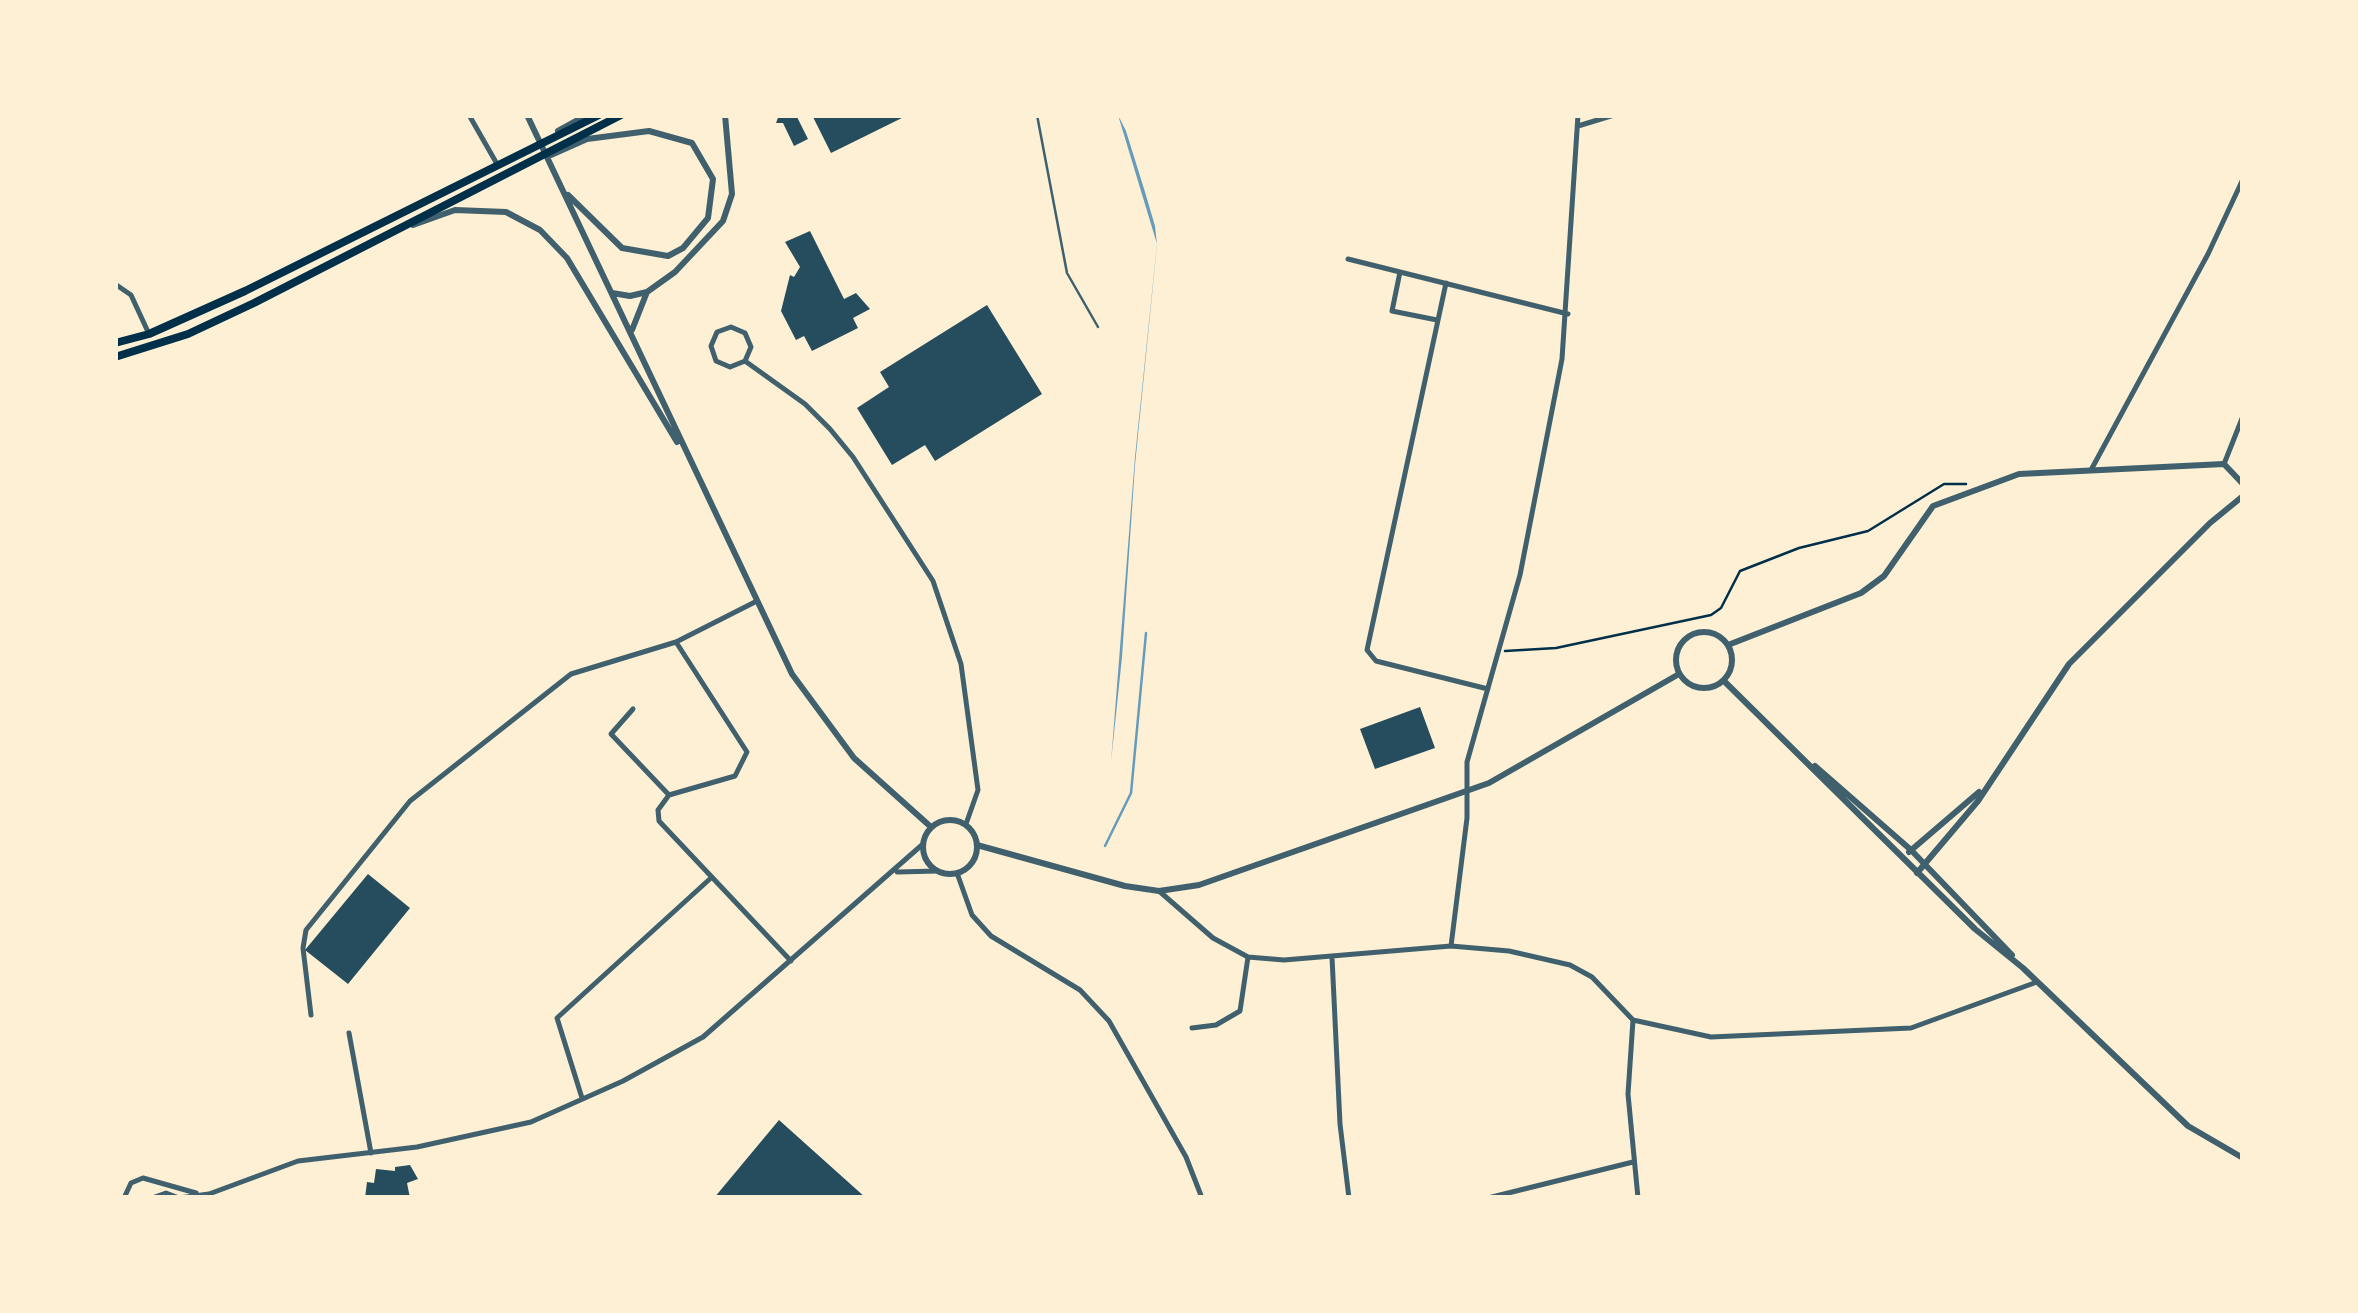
<!DOCTYPE html>
<html>
<head>
<meta charset="utf-8">
<style>
  body { margin:0 }
  #map { position:relative; width:2358px; height:1313px; overflow:hidden; background:#fdf0d5; font-family:"Titillium Web",sans-serif }
  canvas { display:block }
  .frame { position:absolute; inset:0; border:118px solid #fdf0d5; pointer-events:none }
</style>
</head>
<body>
<div id="map">
<canvas width="2358" height="1313"></canvas>
<div class="frame"></div>
</div>
<script>
const c = document.querySelector('canvas').getContext('2d');
c.lineJoin = 'round';
function paint(path, color) {
  c.fillStyle = color;
  c.fill(path, 'evenodd');
}
function toPath(rows) {
  const path = new Path2D();
  for (const r of rows) {
    if (r.length === 3) {
      path.moveTo(r[0] + r[2], r[1]);
      path.arc(r[0], r[1], r[2], 0, 2 * Math.PI);
      continue;
    }
    path.moveTo(r[0], r[1]);
    for (let i = 2; i < r.length; i += 2) path.lineTo(r[i], r[i + 1]);
  }
  return path;
}
function strokePath(path, color, width, dash) {
  c.strokeStyle = color;
  c.lineWidth = width;
  c.lineCap = dash ? 'butt' : 'round';
  c.setLineDash(dash || []);
  c.stroke(path);
}
const water = toPath([
  [1118,115,1126,131,1145,192,1155,226,1157,245,1135,465,1122,657,1111,762,1135,457,1157,244]
]);
const stream = toPath([
  [1105,846,1131,793,1146,633]
]);
const building = toPath([
  [779,115,796,115,808,139,794,146,783,123,776,123],
  [812,115,908,115,831,153],
  [810,231,844,299,856,293,870,309,853,318,858,328,812,351,804,336,796,340,781,311,790,275,794,277,800,267,785,242],
  [987,305,1042,394,935,461,925,445,892,465,857,408,889,387,880,372],
  [1420,707,1435,748,1375,769,1360,729],
  [368,874,410,908,348,984,305,950],
  [779,1120,866,1198,714,1198],
  [410,1165,418,1179,407,1183,410,1198,365,1198,367,1182,374,1183,376,1169,395,1171,395,1167]
]);
const path = toPath([
  [1505,651,1556,648,1711,615,1721,608,1740,571,1799,548,1868,531,1944,484,1966,484]
]);
const service = toPath([
  [1037,115,1067,273,1098,327]
]);
const minor = toPath([
  [469,115,497,164],
  [1578,126,1614,115],
  [1348,259,1568,314],
  [1400,272,1392,311,1437,320],
  [1446,283,1367,650,1376,661,1488,689],
  [115,284,131,295,149,334],
  [745,361,751,347,745,333,731,327,717,332,711,346,716,361,730,367,745,361,805,404,830,429,853,457,933,581,961,664,978,790,966,824],
  [2224,464,2243,416],
  [2091,470,2208,254,2243,179],
  [676,642,747,752,735,776,669,795,658,810,659,821,791,961],
  [633,709,611,734,669,795],
  [897,872,938,871],
  [957,873,972,915,991,936,1080,990,1109,1021,1186,1157,1202,1198],
  [1159,891,1213,938,1248,957,1284,960,1451,946,1509,951,1570,965,1592,977,1633,1020,1711,1037,1911,1028,2037,982],
  [1451,946,1467,818,1467,762,1520,575,1562,359,1578,115],
  [1332,957,1340,1124,1349,1198],
  [311,1015,303,948,306,930,410,801,571,674,676,642,755,602],
  [1633,1020,1628,1094,1638,1198],
  [1192,1028,1216,1025,1240,1011,1248,957],
  [349,1033,371,1153],
  [582,1098,557,1018,712,877],
  [124,1198,131,1183,143,1178,196,1193],
  [152,1198,166,1193,179,1198,209,1194,298,1161,417,1147,531,1122,623,1081,703,1037,923,844],
  [1488,1198,1633,1162]
]);
const tertiary = toPath([
  [527,115,792,674,854,758,931,827],
  [558,131,587,115],
  [551,155,587,139,649,131,692,143,713,179,708,218,683,248,668,256,622,248,568,195],
  [413,225,455,210,506,212,540,230,567,258,677,442],
  [612,293,630,296,647,292,675,272,723,221,732,194,725,115],
  [632,330,647,292],
  [1704,660,28],
  [1728,645,1861,593,1884,576,1933,506,2019,474,2224,464,2243,484],
  [1724,681,1975,929,2023,968,2188,1126,2243,1158],
  [1815,766,1911,850,2012,955],
  [950,847,27],
  [977,845,1125,886,1159,891,1199,885,1489,783,1679,674],
  [1909,852,1979,792],
  [1917,873,1978,801,2069,664,2210,523,2243,496]
]);
const secondary = toPath([
  [115,343,149,334,245,291,599,115],
  [115,357,188,334,254,303,621,115]
]);
paint(water, '#669bbc');
strokePath(stream, '#669bbc', 2.5);
paint(building, '#264d5e');
strokePath(path, '#003049', 2.5);
strokePath(service, '#3f606c', 2.5);
strokePath(minor, '#3f606c', 5);
strokePath(tertiary, '#3f606c', 6);
strokePath(secondary, '#003049', 8);
</script>
</body>
</html>
